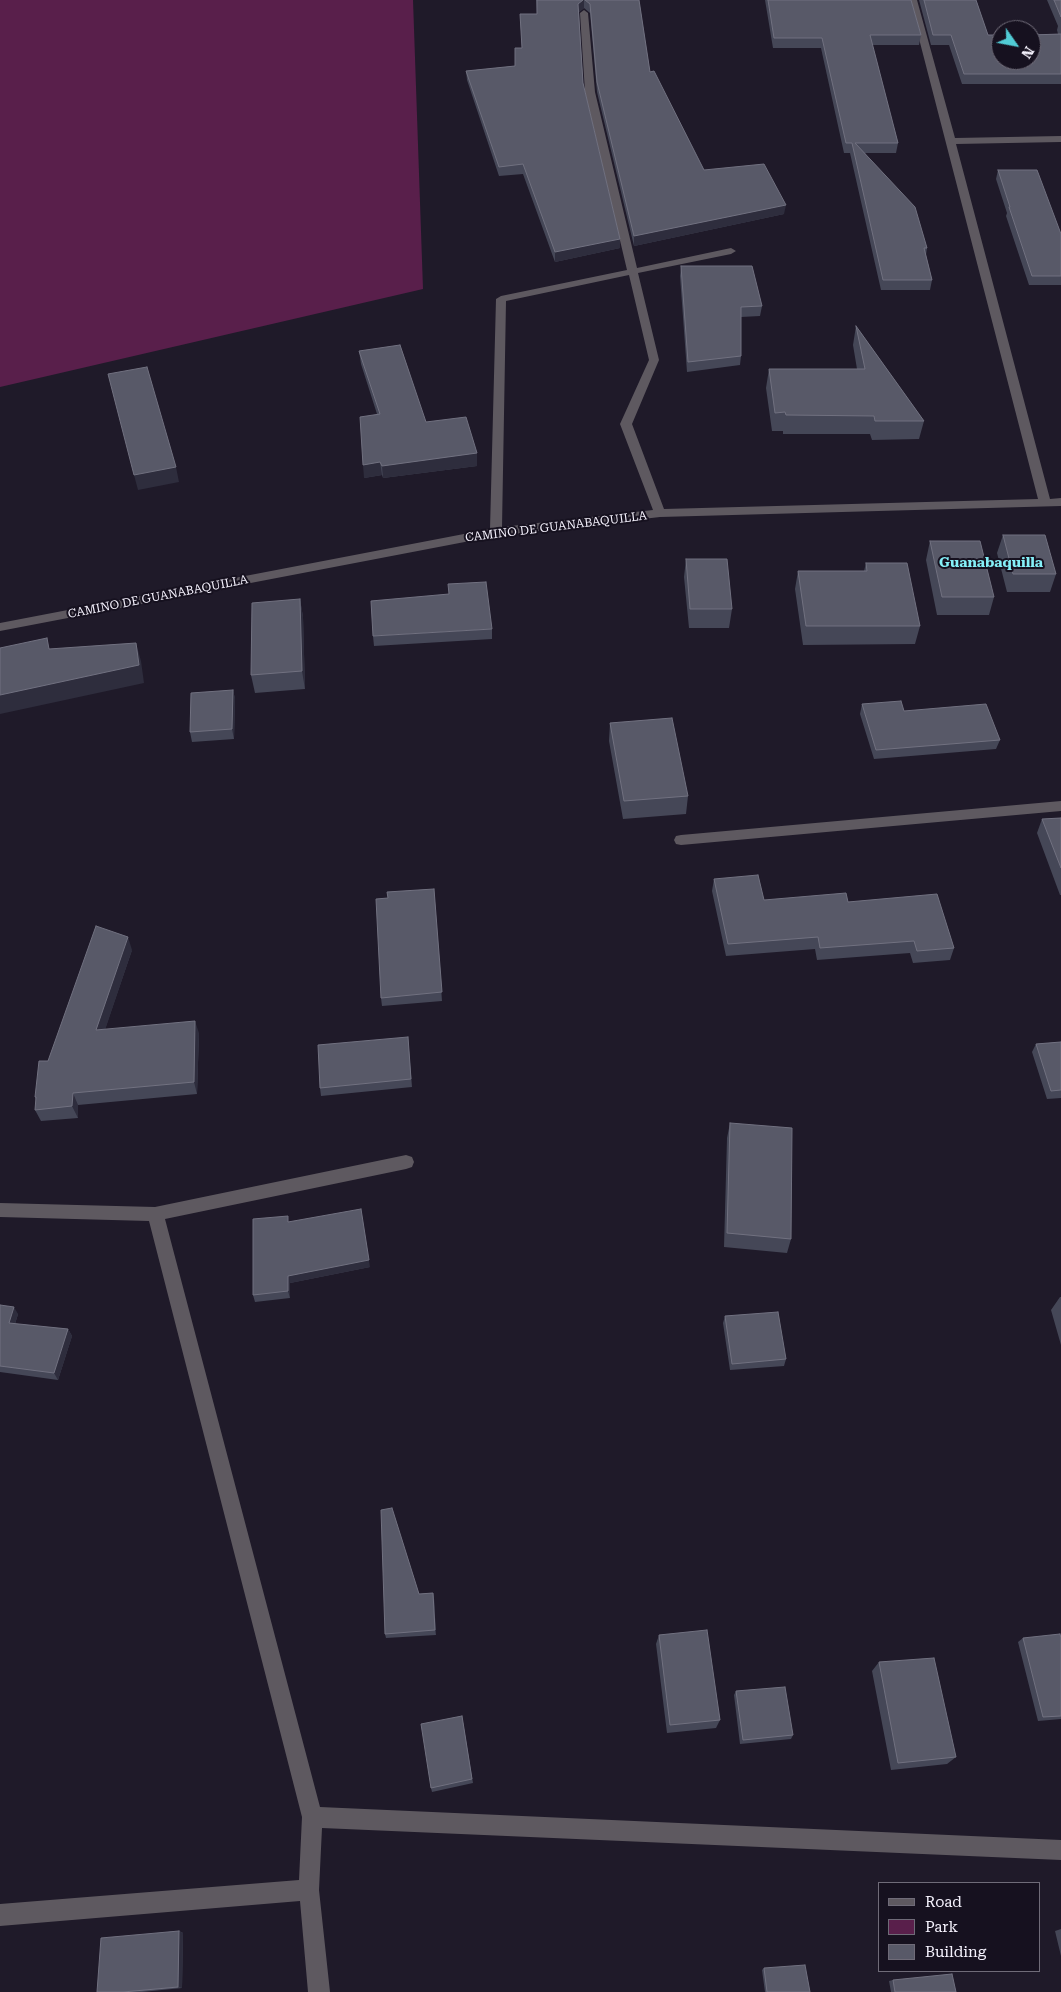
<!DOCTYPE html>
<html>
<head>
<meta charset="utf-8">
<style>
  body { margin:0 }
  #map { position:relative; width:1061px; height:1992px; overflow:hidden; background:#1f1a29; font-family:"Roboto Serif",serif }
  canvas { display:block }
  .legend { position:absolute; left:878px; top:1882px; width:162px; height:90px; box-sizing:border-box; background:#16111f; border:1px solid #6f6b78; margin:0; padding:6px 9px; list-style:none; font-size:15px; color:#f5f2fd }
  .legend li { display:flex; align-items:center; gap:10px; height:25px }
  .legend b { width:25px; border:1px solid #6f6b78 }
  .north { position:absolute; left:991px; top:20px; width:50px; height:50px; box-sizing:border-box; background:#16111f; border:1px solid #6f6b78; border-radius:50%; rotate:123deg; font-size:14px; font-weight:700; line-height:20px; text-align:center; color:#f5f2fd }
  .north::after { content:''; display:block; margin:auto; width:18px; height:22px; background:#51ccd5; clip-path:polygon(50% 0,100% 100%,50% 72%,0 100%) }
</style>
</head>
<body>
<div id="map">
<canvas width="1061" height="1992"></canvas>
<ul class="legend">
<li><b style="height:6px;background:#5e5960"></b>Road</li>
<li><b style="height:14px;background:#591f4b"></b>Park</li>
<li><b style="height:14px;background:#585968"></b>Building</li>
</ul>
<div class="north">N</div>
</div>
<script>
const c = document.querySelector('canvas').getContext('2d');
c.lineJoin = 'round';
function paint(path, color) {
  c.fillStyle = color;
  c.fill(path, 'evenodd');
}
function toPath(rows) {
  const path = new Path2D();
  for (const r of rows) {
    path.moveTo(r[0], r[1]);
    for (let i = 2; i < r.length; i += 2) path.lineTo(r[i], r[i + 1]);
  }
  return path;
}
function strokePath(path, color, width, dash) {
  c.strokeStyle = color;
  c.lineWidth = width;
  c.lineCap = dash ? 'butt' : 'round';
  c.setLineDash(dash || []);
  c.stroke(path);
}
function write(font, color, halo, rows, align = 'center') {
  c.font = font + ' "Roboto Serif",serif';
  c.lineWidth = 4;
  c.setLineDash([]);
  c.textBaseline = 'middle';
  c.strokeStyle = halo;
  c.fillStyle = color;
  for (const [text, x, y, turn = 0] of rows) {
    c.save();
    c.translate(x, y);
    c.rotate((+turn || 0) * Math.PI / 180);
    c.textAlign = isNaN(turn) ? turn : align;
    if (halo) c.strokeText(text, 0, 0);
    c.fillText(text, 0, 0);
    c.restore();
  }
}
const green = toPath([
  [0,0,413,0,423,289,0,387]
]);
const minor = toPath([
  [909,0,917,0,955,138,1061,136,1061,142,956,144,1050,499,1061,498,1061,506,660,517,496,536,0,631,0,623,490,529,496,299,501,296,627,270,585,92,580,13,584,10,588,13,595,92,637,268,731,248,736,251,731,254,638,273,659,360,632,424,664,509,1038,499,909,0],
  [629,275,649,360,620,424,653,510,502,527,506,301,629,275],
  [1061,801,1061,811,681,845,676,844,674,840,676,836,681,835,1061,801],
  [406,1155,412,1157,414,1162,412,1167,406,1169,165,1219,320,1807,1061,1840,1061,1860,322,1828,319,1890,330,1992,308,1992,300,1901,0,1926,0,1904,299,1880,302,1817,149,1221,0,1217,0,1203,155,1207,406,1155]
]);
const wall = toPath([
  [536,0,639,0,650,72,704,170,784,214,634,246,597,92,590,13,584,8,579,12,583,83,620,239,620,248,555,262,523,174,499,176,467,80,466,71,515,66,522,48,520,14,537,14],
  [765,0,911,0,921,35,919,45,872,45,898,143,896,153,865,153,927,248,926,255,932,280,930,290,881,290,850,153,844,153,821,48,773,48],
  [919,0,976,0,988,35,1058,34,1057,30,1058,26,1047,0,1061,0,1061,84,962,84,949,45,931,45],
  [998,170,1061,234,1061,285,1029,285,1006,216,1007,213,996,179],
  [681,266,762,306,760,316,741,317,741,356,740,365,687,372,680,276],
  [856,326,924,421,919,439,872,440,870,434,783,434,783,431,772,431,766,388,769,369,857,369,853,345],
  [359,351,426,422,477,453,477,466,383,478,382,475,364,478,377,414,361,364],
  [1003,535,1056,574,1050,592,1007,592,997,553],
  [930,541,994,597,989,615,937,615,926,560],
  [686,559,732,609,729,628,689,628,684,577],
  [866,563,920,626,915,644,803,645,795,589,798,571,864,571],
  [300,599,303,617,305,689,255,693,251,675],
  [492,629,492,639,374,646,373,636],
  [233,690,235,699,234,739,192,742,190,732],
  [862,704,904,711,1000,740,996,749,874,759,860,714],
  [610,723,688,796,686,814,623,819,609,741],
  [1061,818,1061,895,1060,895,1037,833,1042,819],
  [714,879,764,900,848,902,954,948,950,960,913,963,910,953,817,960,815,949,726,956,712,891],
  [434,889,442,1001,382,1006,381,998],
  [132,950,105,1029,199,1033,197,1094,78,1105,78,1118,41,1121,35,1110,36,1100,35,1097,48,1061],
  [408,1037,412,1087,321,1096,320,1088],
  [1061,1042,1061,1098,1047,1099,1032,1052,1036,1044],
  [730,1123,791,1239,787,1253,724,1247,727,1138],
  [289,1222,370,1267,290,1283,290,1298,255,1302,253,1295],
  [1060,1297,1061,1297,1061,1345,1051,1310],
  [0,1305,18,1314,15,1324,68,1329,72,1336,58,1380,0,1372],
  [725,1316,786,1359,784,1366,730,1370,723,1323],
  [433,1593,434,1598,436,1635,386,1638,385,1634,419,1594],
  [659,1635,720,1720,716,1728,667,1733,656,1644],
  [1023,1638,1061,1638,1061,1719,1038,1721,1018,1642],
  [879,1662,956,1757,947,1764,891,1770,872,1671],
  [736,1691,793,1735,791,1739,740,1744,734,1695],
  [462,1716,473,1783,432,1792,431,1788],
  [1061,1929,1061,1956,1055,1931],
  [179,1931,183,1933,182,1988,142,1992,97,1992],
  [764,1968,810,1992,765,1992,762,1970],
  [893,1980,956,1992,891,1992,889,1981]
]);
const shadedWall = toPath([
  [583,0,584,0,584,8,578,13,578,4],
  [786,205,784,214,634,246,634,236],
  [620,239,620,248,555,262,555,252],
  [477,453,477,466,383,478,382,466],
  [380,462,382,475,364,478,363,465],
  [176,467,179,482,138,490,134,475],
  [300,599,303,617,305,689,302,671],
  [136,643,141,661,144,683,0,714,0,695],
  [233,690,235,699,234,739,232,729],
  [128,937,132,950,101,1042,96,1030],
  [195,1021,199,1033,197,1094,194,1082],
  [73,1093,78,1105,78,1118,72,1106],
  [361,1209,370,1267,290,1283,290,1298,288,1291,288,1276],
  [14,1307,18,1314,13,1330,9,1323],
  [68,1329,72,1336,58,1380,54,1373],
  [433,1593,434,1598,436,1635,435,1630],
  [179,1931,183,1933,182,1988,178,1987]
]);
const building = toPath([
  [537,0,583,0,578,4,583,83,620,239,555,252,523,164,499,167,466,71,515,66,515,48,522,48,520,14,537,14,537,0],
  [585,0,639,0,650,72,654,71,704,170,764,164,786,205,634,236,597,82,590,4,585,0],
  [768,0,911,0,921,35,870,35,898,143,855,143,915,207,927,248,924,248,932,280,883,280,852,143,846,143,822,38,774,38,768,0],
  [924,0,976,0,988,35,1001,35,1001,60,1031,60,1031,35,1061,34,1061,74,964,74,951,35,933,35,924,0],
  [1054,0,1061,0,1061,17,1054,0],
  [998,170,1037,170,1061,234,1061,276,1032,276,1009,207,1010,207,998,170],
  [681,266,752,266,762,306,741,307,741,356,688,362,681,266],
  [856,326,924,421,875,421,874,416,786,415,785,412,775,413,769,369,865,369,856,326],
  [400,345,426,422,466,417,477,453,382,466,380,462,363,465,360,417,380,414,359,351,400,345],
  [147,367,176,467,134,475,108,374,147,367],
  [1003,535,1045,535,1056,574,1013,574,1003,535],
  [930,541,980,541,994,597,942,597,930,541],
  [686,559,727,559,732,609,690,609,686,559],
  [866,563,907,563,920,626,806,626,798,571,867,571,866,563],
  [486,582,492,629,373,636,371,601,449,594,448,584,486,582],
  [300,599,302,671,251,675,252,603,300,599],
  [47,638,49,649,136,643,139,665,0,695,0,648,47,638],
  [233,690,232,729,190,732,191,693,233,690],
  [901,701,904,711,986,704,1000,740,876,750,862,704,901,701],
  [672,718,688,796,624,801,610,723,672,718],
  [1061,818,1061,868,1042,819,1061,818],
  [758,875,764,900,846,893,848,902,937,894,954,948,917,951,914,941,820,948,818,937,728,944,714,879,758,875],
  [434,889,442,992,381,998,376,899,388,898,387,892,434,889],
  [96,926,128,937,96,1030,195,1021,194,1082,73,1093,72,1106,35,1110,36,1097,35,1097,39,1061,48,1061,96,926],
  [408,1037,411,1079,320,1088,318,1045,408,1037],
  [1061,1042,1061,1090,1051,1091,1036,1044,1061,1042],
  [730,1123,792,1128,791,1239,727,1233,730,1123],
  [361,1209,369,1260,288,1276,288,1291,253,1295,253,1219,288,1216,288,1222,361,1209],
  [0,1305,14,1307,9,1323,68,1329,54,1373,0,1366,0,1305],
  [778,1312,786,1359,732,1364,725,1316,778,1312],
  [392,1508,419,1594,433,1593,435,1630,385,1634,381,1510,392,1508],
  [707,1630,720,1720,670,1725,659,1635,707,1630],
  [1060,1634,1061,1638,1061,1716,1043,1717,1023,1638,1060,1634],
  [934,1658,956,1757,898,1763,879,1662,934,1658],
  [785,1687,793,1735,743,1740,736,1691,785,1687],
  [462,1716,472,1779,431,1788,421,1724,462,1716],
  [179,1931,178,1987,123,1992,97,1992,101,1938,179,1931],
  [805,1965,810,1992,767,1992,764,1968,805,1965],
  [952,1974,956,1992,895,1992,893,1980,952,1974]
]);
const streetNames = [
  ["CAMINO DE GUANABAQUILLA",556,527,-7],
  ["CAMINO DE GUANABAQUILLA",158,597,-11]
];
const neighbourhoodNames = [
  ["Guanabaquilla",991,563]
];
paint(green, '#591f4b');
paint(minor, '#5e5960');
paint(wall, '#454757');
paint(shadedWall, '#2e2d3d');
paint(building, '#585968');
strokePath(building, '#717180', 1);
write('12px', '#f5f2fd', '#16111f', streetNames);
write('bold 14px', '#85f0f8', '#16111f', neighbourhoodNames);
</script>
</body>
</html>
